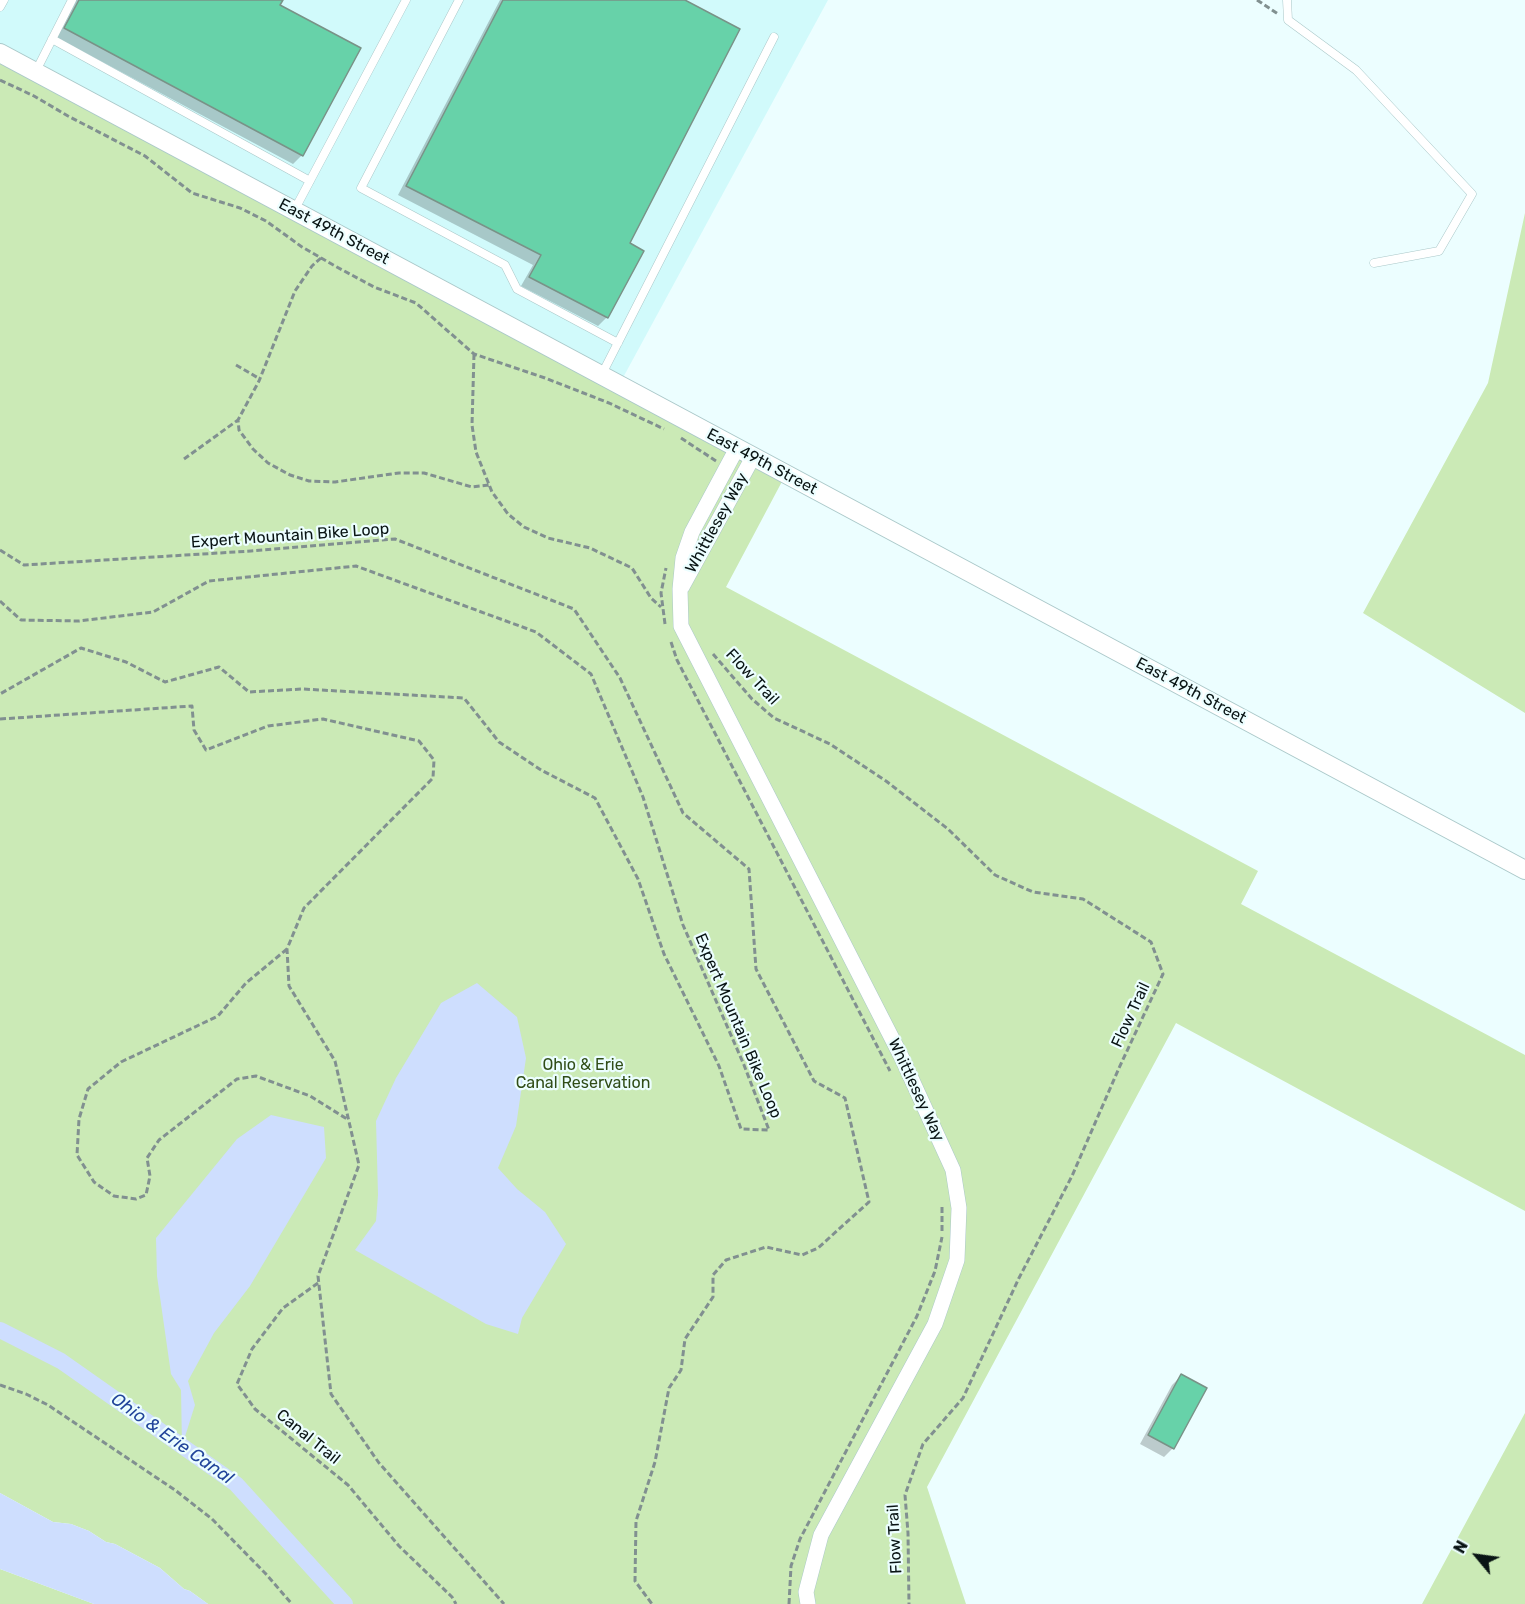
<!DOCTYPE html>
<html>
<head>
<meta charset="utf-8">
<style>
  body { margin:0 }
  #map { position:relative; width:1525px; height:1604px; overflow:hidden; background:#ecfeff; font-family:Rubik,sans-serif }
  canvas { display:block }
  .north { position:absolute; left:1447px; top:1526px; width:60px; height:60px; -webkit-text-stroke:4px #ecfeff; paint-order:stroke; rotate:299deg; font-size:16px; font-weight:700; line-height:24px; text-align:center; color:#091414 }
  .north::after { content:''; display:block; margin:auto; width:21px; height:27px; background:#091414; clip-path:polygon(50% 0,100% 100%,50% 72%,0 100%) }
</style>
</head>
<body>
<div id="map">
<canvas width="1525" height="1604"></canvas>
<div class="north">N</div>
</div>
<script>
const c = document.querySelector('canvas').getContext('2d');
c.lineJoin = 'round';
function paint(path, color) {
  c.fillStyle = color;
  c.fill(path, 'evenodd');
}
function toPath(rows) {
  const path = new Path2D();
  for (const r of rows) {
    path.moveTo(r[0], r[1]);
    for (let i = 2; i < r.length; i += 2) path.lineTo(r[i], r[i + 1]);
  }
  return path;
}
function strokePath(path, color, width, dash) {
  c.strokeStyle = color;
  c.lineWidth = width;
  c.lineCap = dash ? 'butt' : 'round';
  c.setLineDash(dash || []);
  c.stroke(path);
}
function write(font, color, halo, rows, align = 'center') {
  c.font = font + ' Rubik,sans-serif';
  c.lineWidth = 4.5;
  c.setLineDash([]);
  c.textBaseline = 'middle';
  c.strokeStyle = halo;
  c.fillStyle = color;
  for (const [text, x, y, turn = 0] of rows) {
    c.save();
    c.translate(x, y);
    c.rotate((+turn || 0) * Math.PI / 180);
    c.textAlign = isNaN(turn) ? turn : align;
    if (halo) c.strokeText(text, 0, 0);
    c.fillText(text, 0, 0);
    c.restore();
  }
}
const built = toPath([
  [0,0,828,0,619,385,0,53]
]);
const green = toPath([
  [0,53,786,474,726,587,1258,871,1241,904,1525,1055,1525,1211,1176,1023,927,1487,966,1604,208,1604,190,1591,184,1589,160,1568,115,1544,106,1542,89,1531,71,1524,53,1522,0,1493],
  [1525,213,1525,713,1363,613,1488,383],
  [1525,1413,1525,1604,1422,1604],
  [0,1569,94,1604,0,1604]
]);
const water = toPath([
  [477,983,517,1017,526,1058,516,1126,498,1168,517,1189,545,1212,566,1244,522,1318,518,1334,486,1324,355,1250,376,1221,378,1195,376,1121,396,1078,441,1003],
  [271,1115,324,1127,326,1158,250,1286,214,1333,188,1381,195,1405,182,1446,181,1390,171,1374,157,1276,156,1238,237,1139],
  [0,1493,53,1522,71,1524,89,1531,106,1542,115,1544,160,1568,184,1589,190,1591,208,1604,94,1604,0,1569]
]);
const shadow = toPath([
  [76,0,281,0,278,5,302,155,293,164,56,37],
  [500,0,682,0,628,244,607,317,598,326,521,286,533,265,398,195],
  [1181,1376,1173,1448,1164,1457,1140,1444,1172,1385]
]);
const canal = toPath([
  [0,1330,61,1361,236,1484,345,1604]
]);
const building = toPath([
  [79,0,283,0,280,5,361,48,303,156,64,28,79,0],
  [503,0,685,0,740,29,630,243,644,251,608,318,529,277,541,255,406,186,503,0],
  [1181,1374,1207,1388,1174,1449,1148,1435,1181,1374]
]);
const path = toPath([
  [1257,0,1278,14],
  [0,80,34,96,68,116,145,156,192,193,240,208,266,221,302,247,335,266,374,287,416,303,474,354,545,378,609,403,664,429],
  [321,258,312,266,295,291,259,381,238,420,239,430,253,449,268,463,290,475,309,481,335,482,399,473,424,473,472,487,489,485],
  [474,354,472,425,476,452,492,492,508,514,524,527,548,538,590,548,632,568,651,598,661,607],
  [236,365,260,379],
  [681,438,716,461],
  [184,459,238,420],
  [0,550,24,565,251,551,395,539,574,609,620,678,683,813,749,869,756,969,814,1081,845,1098,869,1202,818,1248,802,1255,766,1247,726,1260,713,1275,713,1297,685,1339,681,1370,669,1388,655,1462,636,1521,635,1581,652,1604],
  [0,601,21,620,79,621,153,612,209,581,356,566,536,632,591,674,643,797,683,925,744,1065,769,1130,741,1129,719,1066,664,954,638,879,595,798,541,770,499,742,464,698,302,689,249,692,219,667,165,682,126,662,81,648,0,694],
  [665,624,661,593,666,568],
  [671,642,677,660,890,1071],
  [713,654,752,699,774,718,830,744,886,781,948,829,995,875,1033,892,1083,899,1151,942,1163,974,1119,1068,1072,1176,1019,1278,963,1398,923,1444,905,1495,908,1533,909,1604],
  [0,719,192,706,194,730,206,750,268,726,323,719,419,741,434,760,433,778,304,908,287,949,289,986,335,1061,359,1165,318,1276,331,1394,379,1463,504,1604],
  [287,949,246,983,218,1016,121,1062,88,1089,79,1119,77,1155,94,1182,114,1196,136,1199,146,1195,150,1176,147,1158,159,1140,237,1079,256,1076,310,1096,347,1119],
  [942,1231,942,1204],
  [318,1283,283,1308,252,1349,237,1384,255,1409,348,1485,399,1546,452,1597,456,1604],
  [0,1385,26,1394,48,1405,175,1490,212,1519,265,1573,292,1604],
  [789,1604,791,1566,800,1539,917,1316,935,1271,942,1237]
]);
const service = toPath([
  [459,0,361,188,505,265,517,289,618,343],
  [1287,0,1288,20,1356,70,1472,194,1439,251,1374,263],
  [0,7,4,0],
  [52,39,310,181],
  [36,71,72,0],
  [295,209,406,0],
  [602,374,774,37]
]);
const minor = toPath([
  [737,448,692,532,683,558,680,589,681,626,901,1056,953,1170,959,1208,957,1260,935,1324,821,1535,806,1592,808,1604],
  [682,587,753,457]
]);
const tertiary = toPath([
  [0,53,1525,870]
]);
const streetNames = [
  ["East 49th Street",334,232,28],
  ["East 49th Street",762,462,28],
  ["Whittlesey Way",717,523,-61],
  ["Expert Mountain Bike Loop",290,536,-4],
  ["Flow Trail",752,677,47],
  ["East 49th Street",1191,691,28],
  ["Flow Trail",1131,1015,-65],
  ["Expert Mountain Bike Loop",738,1026,67],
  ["Whittlesey Way",916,1090,65],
  ["Canal Trail",308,1437,39],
  ["Flow Trail",895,1539,-93]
];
const parkNames = [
  ["Ohio & Erie",583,1065],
  ["Canal Reservation",583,1083]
];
const waterNames = [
  ["Ohio & Erie Canal",172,1439,35]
];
paint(built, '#d1fafb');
paint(green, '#cbeab6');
paint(water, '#cedefe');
paint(shadow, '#0003');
strokePath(canal, '#cedefe', 16);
paint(building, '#67d2a9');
strokePath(building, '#799287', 1.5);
strokePath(service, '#aac8c9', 9);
strokePath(minor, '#aac8c9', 16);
strokePath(tertiary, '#aac8c9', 20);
strokePath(path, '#819090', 3, [6, 3]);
strokePath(service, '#fff', 8);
strokePath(minor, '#fff', 15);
strokePath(tertiary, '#fff', 18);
write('16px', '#091414', '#ecfeff', streetNames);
write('16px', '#304d17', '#ecfeff', parkNames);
write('italic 18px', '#22459b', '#ecfeff', waterNames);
</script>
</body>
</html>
